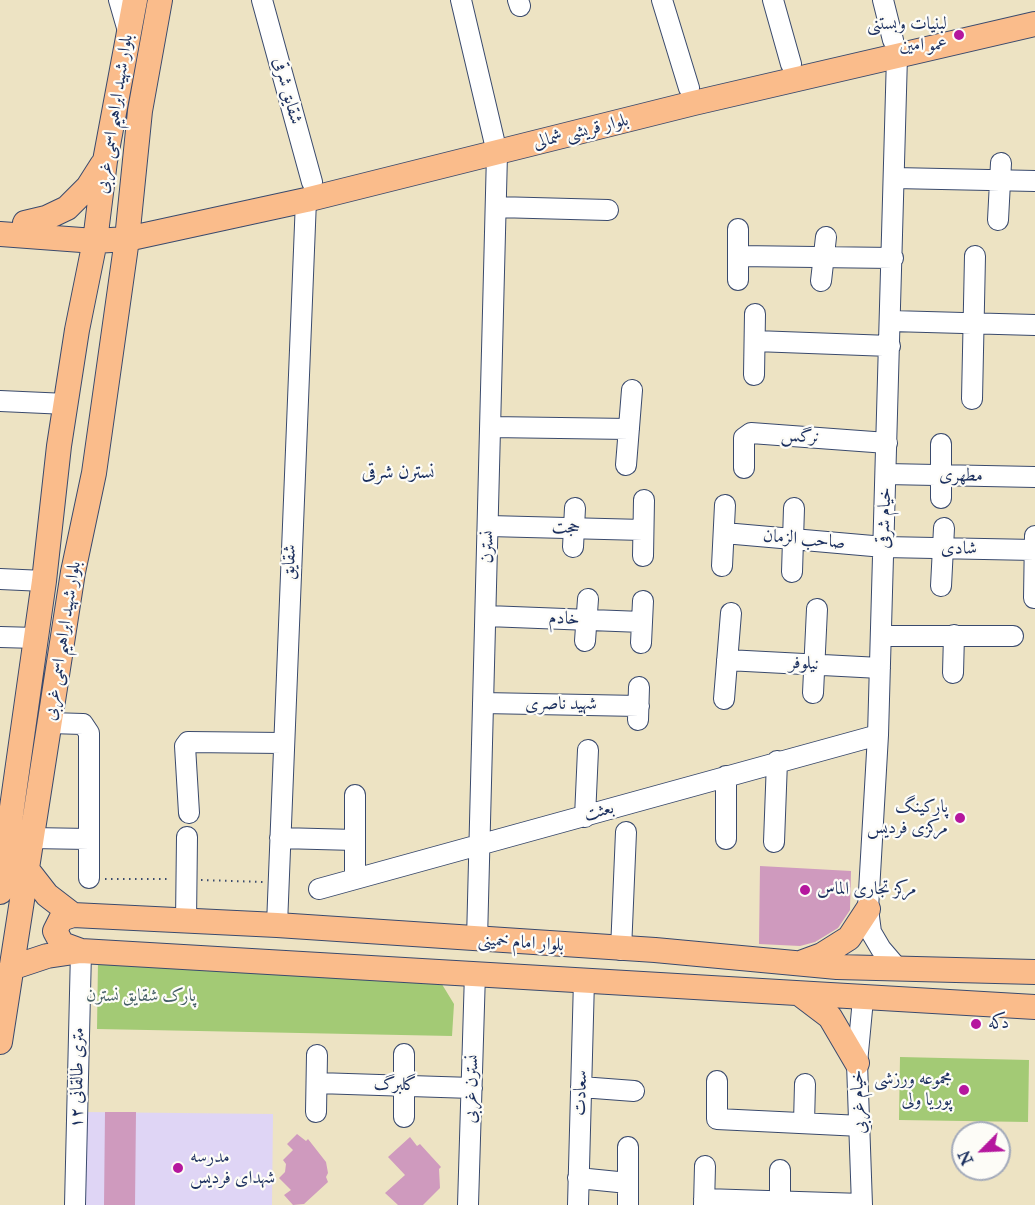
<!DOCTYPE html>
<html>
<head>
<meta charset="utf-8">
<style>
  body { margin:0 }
  #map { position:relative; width:1035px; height:1205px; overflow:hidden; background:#ede3c3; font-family:"IM FELL Great Primer",serif }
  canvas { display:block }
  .north { position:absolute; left:951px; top:1121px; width:60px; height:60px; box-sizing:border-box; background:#fdfcf7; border:2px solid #a3aaba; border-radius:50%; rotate:246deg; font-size:16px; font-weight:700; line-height:24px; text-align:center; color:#1b2f5e }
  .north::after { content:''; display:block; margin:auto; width:21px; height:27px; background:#b5179e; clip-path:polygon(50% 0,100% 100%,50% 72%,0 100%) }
</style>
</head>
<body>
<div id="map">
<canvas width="1035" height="1205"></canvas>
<div class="north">N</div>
</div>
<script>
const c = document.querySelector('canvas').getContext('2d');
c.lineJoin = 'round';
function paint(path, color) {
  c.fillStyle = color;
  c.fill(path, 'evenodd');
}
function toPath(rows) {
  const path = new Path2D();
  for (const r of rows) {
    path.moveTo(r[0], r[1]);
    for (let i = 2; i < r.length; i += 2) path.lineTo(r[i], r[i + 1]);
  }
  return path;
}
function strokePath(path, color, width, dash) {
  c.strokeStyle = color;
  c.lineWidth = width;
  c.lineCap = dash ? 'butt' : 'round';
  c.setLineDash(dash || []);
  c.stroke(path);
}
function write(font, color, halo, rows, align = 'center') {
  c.font = font + ' "IM FELL Great Primer",Amiri,serif';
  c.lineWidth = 4.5;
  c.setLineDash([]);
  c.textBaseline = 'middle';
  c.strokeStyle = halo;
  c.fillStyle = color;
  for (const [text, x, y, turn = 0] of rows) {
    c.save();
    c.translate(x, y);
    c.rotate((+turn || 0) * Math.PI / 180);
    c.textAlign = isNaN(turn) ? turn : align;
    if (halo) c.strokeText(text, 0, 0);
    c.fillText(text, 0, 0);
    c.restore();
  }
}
const built = toPath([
  [84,1112,273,1114,272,1205,83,1205]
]);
const green = toPath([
  [98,962,440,981,454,1004,452,1036,97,1029],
  [900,1057,1029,1060,1028,1122,899,1120]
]);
const building = toPath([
  [760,866,851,871,850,910,838,928,815,942,800,946,759,944],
  [105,1112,136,1112,135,1205,104,1205],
  [297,1134,306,1141,308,1139,326,1162,328,1173,326,1177,328,1182,304,1204,293,1205,284,1195,291,1190,279,1178,285,1172,286,1164,283,1160,293,1150,287,1144],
  [410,1137,417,1146,420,1144,441,1167,439,1169,440,1188,423,1205,398,1205,385,1193,405,1175,388,1157]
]);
const path = toPath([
  [105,879,171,879],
  [201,880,264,882]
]);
const minor = toPath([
  [119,0,128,31],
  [262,0,312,182],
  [461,0,494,140],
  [518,0,520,6],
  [662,0,689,88],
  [773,0,791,64],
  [883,0,893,40],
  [897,56,878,735,868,909,871,932,881,949,899,970],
  [895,178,1035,181],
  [496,207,608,210],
  [998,220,1001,163],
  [738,256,893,258],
  [738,280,738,229],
  [821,281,826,237],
  [891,321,1035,325],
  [755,341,890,346],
  [754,375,755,314],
  [972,399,975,256],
  [0,401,67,404],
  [491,427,629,429],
  [626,465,632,390],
  [744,468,744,438,751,433,887,443],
  [886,474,1035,477],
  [941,498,941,444],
  [489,526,643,530],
  [724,533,884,547,1034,550],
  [573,547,575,508],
  [643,556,644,500],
  [722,566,725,505],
  [792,572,794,508],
  [0,579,44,581],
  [941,586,944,528],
  [1034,598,1035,536],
  [487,616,642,622],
  [881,636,1013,636],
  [0,637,36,638],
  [585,641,588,599],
  [641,643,643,601],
  [727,660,880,668],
  [953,673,954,635],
  [813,693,817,609],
  [724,699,731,613],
  [483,703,639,706],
  [638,720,639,687],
  [50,723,83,724,89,733,89,878],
  [726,776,726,839],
  [355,795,355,878],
  [189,813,185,746,188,742,282,743],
  [585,817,588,750],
  [31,838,89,839],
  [280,838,355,840],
  [774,842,777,761],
  [319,889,878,735],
  [186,921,187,837],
  [277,925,306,200],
  [477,940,497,154],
  [621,950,626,832],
  [404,1054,404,1117],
  [717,1081,717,1119,861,1126],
  [317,1083,472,1088],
  [581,1087,634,1091],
  [316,1112,317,1055],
  [804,1123,805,1084],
  [578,1178,628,1183],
  [704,1199,862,1204],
  [75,1205,81,951],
  [468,1205,475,973],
  [578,1205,584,980],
  [628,1205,628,1147],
  [704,1205,705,1166],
  [780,1205,780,1170],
  [862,1205,857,1063,863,999]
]);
const major = toPath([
  [25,223,46,218,67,208,88,187,102,165],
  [0,234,95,241,127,239,306,200,694,103,1035,24],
  [26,868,47,895,73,915,277,925,655,950,837,967,1035,972],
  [0,892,44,581,59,446,77,330,95,241,105,161,135,0],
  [73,915,61,919,55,931,62,944,81,951],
  [803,962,822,955,849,938,868,909],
  [11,968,47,956,81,951,1035,1007],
  [801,995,830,1017,857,1063],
  [0,1042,73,572,94,473,127,239,140,111,160,0]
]);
const markers = [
  [959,35,6,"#b5179e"],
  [960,818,6,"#b5179e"],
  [805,890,6,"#b5179e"],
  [976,1024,6,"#b5179e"],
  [964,1090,6,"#b5179e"],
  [178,1168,6,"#b5179e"]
];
const poiNames = [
  ["لبنیات وبستنی",947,25],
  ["عمو امین",947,46],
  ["پارکینگ",948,808],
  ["مرکزی فردیس",948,829],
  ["مرکز تجاری الماس",817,890,"left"],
  ["دکه",988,1024,"left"],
  ["مجموعه ورزشی",952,1080],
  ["پوریا ولی",952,1101],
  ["مدرسه",190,1158,"left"],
  ["شهدای فردیس",190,1179,"left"]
];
const streetNames = [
  ["شقایق شرقی",287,91,75],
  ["بلوار شهید ابراهیم اسمی غربی",115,114,-81],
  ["بلوار قریشی شمالی",581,132,-14],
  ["نرگس",800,437,4],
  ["مطهری",961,476,1],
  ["خیام شرقی",885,518,-88],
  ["حجت",566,528,2],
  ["صاحب الزمان",804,540,5],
  ["نسترن",488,547,-89],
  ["شادی",959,549,1],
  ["شقایق",290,562,-88],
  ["خادم",564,619,2],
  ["بلوار شهید ابراهیم اسمی غربی",63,641,-81],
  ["نیلوفر",804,664,3],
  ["شهید ناصری",561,705],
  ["بعثت",599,812,-16],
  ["بلوار امام خمینی",521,943,4],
  ["۱۲ متری طالقانی",78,1078,-89],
  ["گلبرگ",395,1085,2],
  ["نسترن غربی",472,1089,-88],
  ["سعادت",581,1093,-88],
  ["خیام غربی",859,1102,-93]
];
const parkNames = [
  ["پارک شقایق نسترن",141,997]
];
const neighbourhoodNames = [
  ["نسترن شرقی",398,473]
];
paint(built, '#dfd5f5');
paint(green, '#a3ca75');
paint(building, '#cf9abe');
strokePath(minor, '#3a4a6d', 22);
strokePath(major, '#3a4a6d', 26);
strokePath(path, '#3a4a6d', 2, [1.5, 4.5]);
strokePath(minor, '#fff', 20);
strokePath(major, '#fabc8b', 24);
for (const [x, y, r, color] of markers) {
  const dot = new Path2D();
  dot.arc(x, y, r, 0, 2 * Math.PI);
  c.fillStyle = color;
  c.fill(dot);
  strokePath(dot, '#fdfcf7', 2);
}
write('18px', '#1b2f5e', '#fdfcf7', poiNames, 'right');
write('18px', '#1b2f5e', '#fdfcf7', streetNames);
write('18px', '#445e65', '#fdfcf7', parkNames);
write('20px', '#1b2f5e', '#fdfcf7', neighbourhoodNames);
</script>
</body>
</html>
